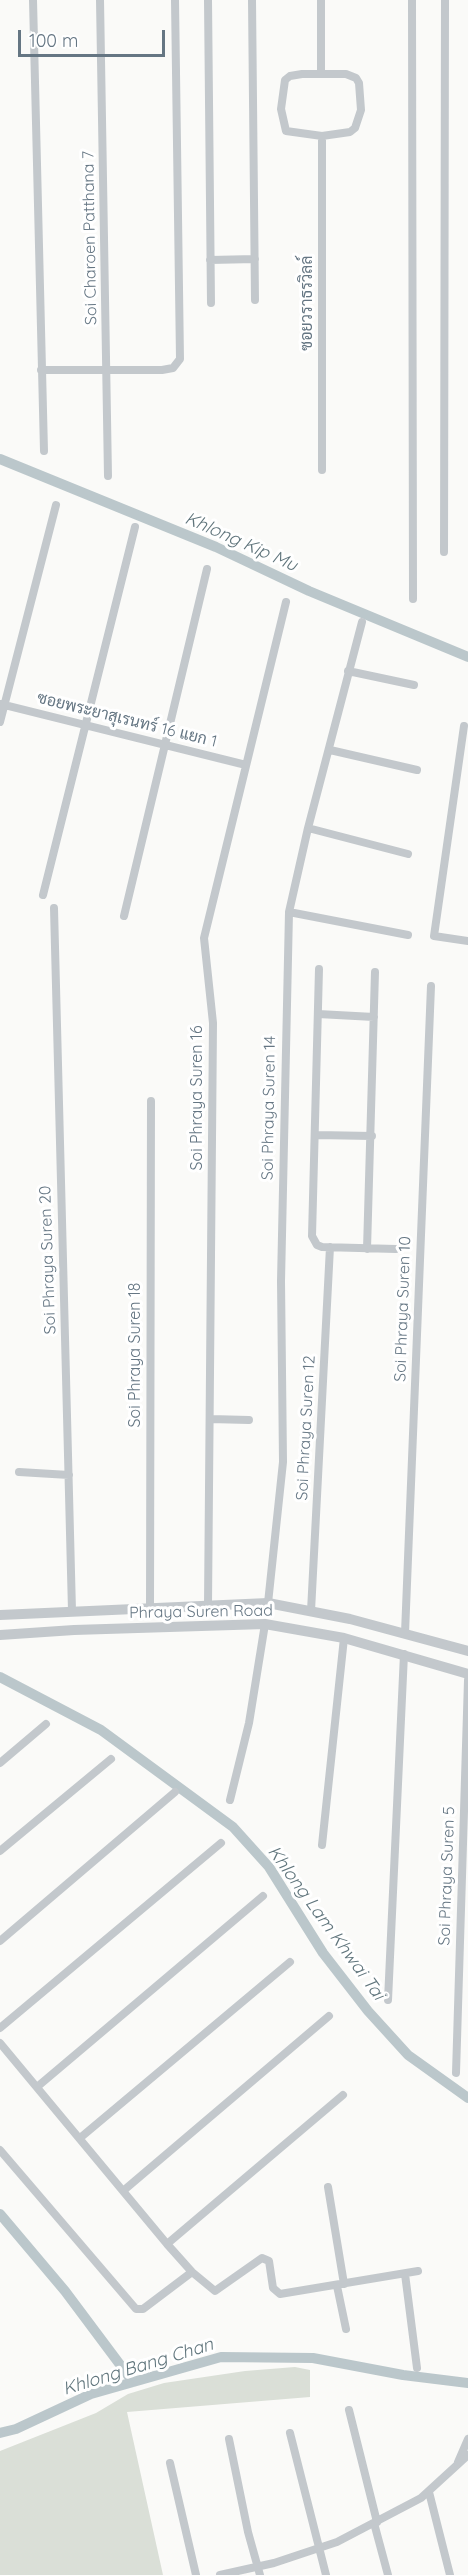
<!DOCTYPE html>
<html>
<head>
<meta charset="utf-8">
<style>
  body { margin:0 }
  #map { position:relative; width:468px; height:2575px; overflow:hidden; background:#fafaf8; font-family:Quicksand,sans-serif }
  canvas { display:block }
  .scale { position:absolute; left:18px; top:30px; width:147px; height:27px; box-sizing:border-box; border:3px solid #657683; border-top:0; padding-left:8px; font-size:18px; line-height:21px; white-space:nowrap; color:#657683; -webkit-text-stroke:4px #fff; paint-order:stroke }
</style>
</head>
<body>
<div id="map">
<canvas width="468" height="2575"></canvas>
<div class="scale">100 m</div>
</div>
<script>
const c = document.querySelector('canvas').getContext('2d');
c.lineJoin = 'round';
function paint(path, color) {
  c.fillStyle = color;
  c.fill(path, 'evenodd');
}
function toPath(rows) {
  const path = new Path2D();
  for (const r of rows) {
    path.moveTo(r[0], r[1]);
    for (let i = 2; i < r.length; i += 2) path.lineTo(r[i], r[i + 1]);
  }
  return path;
}
function strokePath(path, color, width, dash) {
  c.strokeStyle = color;
  c.lineWidth = width;
  c.lineCap = dash ? 'butt' : 'round';
  c.setLineDash(dash || []);
  c.stroke(path);
}
function write(font, color, halo, rows, align = 'center') {
  c.font = font + ' Quicksand,Sarabun,sans-serif';
  c.lineWidth = 6;
  c.setLineDash([]);
  c.textBaseline = 'middle';
  c.strokeStyle = halo;
  c.fillStyle = color;
  for (const [text, x, y, turn = 0] of rows) {
    c.save();
    c.translate(x, y);
    c.rotate((+turn || 0) * Math.PI / 180);
    c.textAlign = isNaN(turn) ? turn : align;
    if (halo) c.strokeText(text, 0, 0);
    c.fillText(text, 0, 0);
    c.restore();
  }
}
const green = toPath([
  [295,2367,310,2370,310,2397,127,2412,163,2575,0,2575,0,2451,96,2413,128,2394,164,2383,245,2371]
]);
const canal = toPath([
  [0,459,216,547,309,591,468,657],
  [0,1677,101,1730,233,1827,269,1867,323,1953,368,2011,408,2055,468,2098],
  [0,2214,65,2291,133,2382],
  [0,2433,16,2429,91,2394,221,2357,313,2358,403,2375,468,2383]
]);
const minor = toPath([
  [33,0,44,451],
  [100,0,108,476],
  [208,0,211,303],
  [252,0,255,300],
  [321,0,321,74],
  [412,0,413,599],
  [302,74,346,74,356,78,359,83,361,110,355,128,350,132,322,136,286,131,281,109,285,80,290,76,302,74],
  [322,136,322,470],
  [210,260,255,259],
  [41,370,162,370,173,368,180,359,175,0],
  [444,552,445,0],
  [348,671,414,685],
  [0,704,246,765],
  [0,722,56,505],
  [464,726,434,936,468,941],
  [330,750,417,770],
  [308,828,408,854],
  [43,895,135,527],
  [54,908,72,1611],
  [289,912,408,935],
  [124,916,207,569],
  [319,969,312,1236,317,1245,322,1247,396,1249],
  [318,1014,374,1017],
  [317,1135,372,1136],
  [367,1249,375,972],
  [210,1419,249,1420],
  [19,1472,69,1475],
  [268,1603,283,1462,281,1281,289,912,308,828,362,622],
  [208,1605,213,1023,204,938,286,602],
  [150,1609,151,1101],
  [311,1611,330,1247],
  [405,1633,431,986],
  [0,1763,46,1724],
  [230,1800,249,1723,265,1624],
  [322,1845,344,1638],
  [0,1851,111,1759],
  [0,1941,175,1792],
  [388,2000,404,1654],
  [0,2028,221,1843],
  [0,2043,167,2244,192,2272,215,2291,262,2258,269,2261,273,2288,280,2294,418,2271],
  [456,2073,468,1680],
  [37,2087,263,1896],
  [80,2138,290,1962],
  [0,2150,136,2309,143,2309,192,2272],
  [328,2187,344,2284],
  [123,2191,329,2016],
  [167,2244,343,2095],
  [405,2274,417,2368],
  [337,2286,346,2329],
  [349,2410,377,2522],
  [290,2433,326,2575],
  [229,2439,248,2532,260,2575],
  [458,2462,468,2439],
  [170,2463,196,2575],
  [429,2492,450,2575],
  [374,2523,388,2575],
  [220,2575,274,2563,337,2542,421,2498,468,2455]
]);
const tertiary = toPath([
  [0,1615,268,1603,350,1619,468,1651],
  [0,1635,74,1630,265,1624,344,1638,468,1674]
]);
const streetNames = [
  ["Soi Charoen Patthana 7",90,238,-91],
  ["ซอยวราธรวิลล์",307,303,-90],
  ["ซอยพระยาสุเรนทร์ 16 แยก 1",127,720,14],
  ["Soi Phraya Suren 16",197,1098,-90],
  ["Soi Phraya Suren 14",269,1108,-89],
  ["Soi Phraya Suren 20",48,1260,-92],
  ["Soi Phraya Suren 10",403,1309,-88],
  ["Soi Phraya Suren 18",135,1355,-90],
  ["Soi Phraya Suren 12",306,1428,-87],
  ["Phraya Suren Road",201,1612,-1],
  ["Soi Phraya Suren 5",447,1876,-88]
];
const waterNames = [
  ["Khlong Kip Mu",241,542,24],
  ["Khlong Lam Khwai Tai",326,1923,54],
  ["Khlong Bang Chan",138,2367,-17]
];
paint(green, '#dadfd7');
strokePath(canal, '#bbc7cb', 10);
strokePath(minor, '#c3c8cc', 8);
strokePath(tertiary, '#c3c8cc', 10);
write('16px', '#657683', '#fff', streetNames);
write('italic 18px', '#60757c', '#fff', waterNames);
</script>
</body>
</html>
